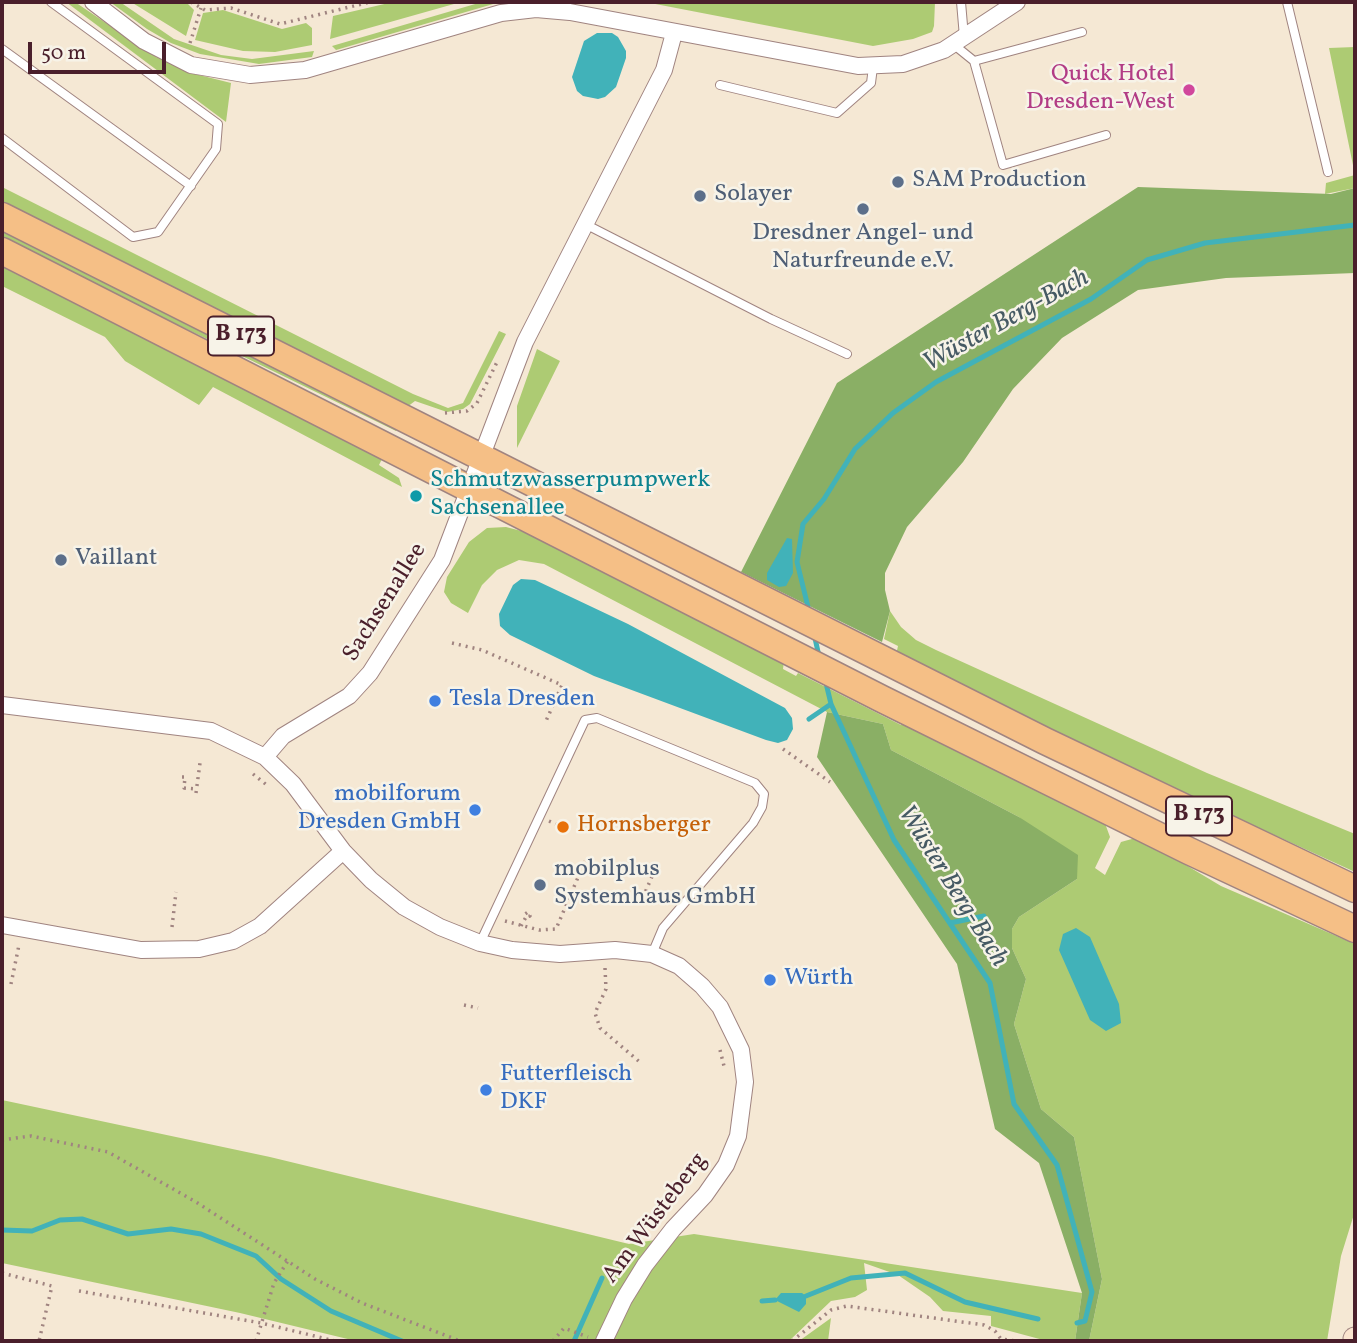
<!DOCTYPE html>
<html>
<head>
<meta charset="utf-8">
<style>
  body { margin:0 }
  #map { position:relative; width:1357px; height:1343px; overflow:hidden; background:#f5e8d4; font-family:Vollkorn,serif }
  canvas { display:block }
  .frame { position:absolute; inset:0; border:4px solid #4a1f2b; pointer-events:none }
  .scale { position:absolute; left:28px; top:42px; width:138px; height:32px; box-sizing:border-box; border:4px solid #4a1f2b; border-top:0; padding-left:9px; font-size:21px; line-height:24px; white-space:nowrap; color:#4a1f2b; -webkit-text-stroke:5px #f7f3e8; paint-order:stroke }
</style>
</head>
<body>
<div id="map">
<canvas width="1357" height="1343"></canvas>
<div class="frame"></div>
<div class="scale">50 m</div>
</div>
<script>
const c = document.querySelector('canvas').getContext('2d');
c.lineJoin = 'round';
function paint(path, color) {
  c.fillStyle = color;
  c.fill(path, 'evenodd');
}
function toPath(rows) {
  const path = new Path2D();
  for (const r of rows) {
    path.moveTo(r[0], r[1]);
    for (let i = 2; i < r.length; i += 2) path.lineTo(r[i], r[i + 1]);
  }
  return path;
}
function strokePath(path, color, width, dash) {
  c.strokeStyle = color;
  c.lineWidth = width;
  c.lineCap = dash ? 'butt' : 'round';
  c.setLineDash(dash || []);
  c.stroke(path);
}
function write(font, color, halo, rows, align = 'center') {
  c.font = font + ' Vollkorn,serif';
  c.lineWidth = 5;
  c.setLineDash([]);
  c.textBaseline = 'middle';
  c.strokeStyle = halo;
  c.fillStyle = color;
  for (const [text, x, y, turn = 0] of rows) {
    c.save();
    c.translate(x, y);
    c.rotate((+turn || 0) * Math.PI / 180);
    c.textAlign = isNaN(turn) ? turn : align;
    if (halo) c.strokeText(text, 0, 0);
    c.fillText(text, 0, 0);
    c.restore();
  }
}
const green = toPath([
  [66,2,75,2,156,57,191,73,231,83,226,122],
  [110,2,120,2,174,39,221,55,252,59,314,51,312,57,259,64,200,54,171,43,147,29],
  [131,2,186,2,194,10,186,36],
  [393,2,461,2,330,39,333,16],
  [482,2,500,2,336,50,332,46],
  [645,2,935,2,934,26,932,32,913,39,873,46],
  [223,10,282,29,306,23,312,28,312,45,275,52,243,51,195,40,203,13],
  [1355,47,1355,188,1325,194,1326,183,1355,175,1329,48],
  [2,187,413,394,448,408,463,403,499,331,506,334,470,404,463,409,447,412,415,401,407,407,2,204],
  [2,227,399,426,396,431,2,239],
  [2,263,383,457,379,465,399,478,402,487,213,387,199,405,125,361,105,337,2,286],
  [537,349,560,361,517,448,517,406],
  [506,527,529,533,784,661,783,669,796,676,798,673,901,725,904,721,1103,818,1110,837,1095,868,1105,875,1121,842,1139,837,1221,886,1355,944,1355,1211,1341,1256,1327,1341,1089,1341,1102,1279,1074,1137,1041,1109,1014,1024,1026,979,1012,948,1012,929,1019,917,1077,879,1019,817,891,750,883,724,827,712,544,564,519,560,497,570,482,585,468,613,451,603,444,592,447,577,469,542,487,528],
  [890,611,901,627,916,640,936,650,1207,773,1355,834,1355,872,1111,760,896,655,898,646,884,639],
  [2,1100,270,1157,629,1244,694,1234,1082,1293,1075,1341,1047,1341,991,1326,991,1316,943,1311,930,1297,898,1275,864,1263,867,1290,855,1297,831,1301,789,1341,356,1341,240,1313,2,1263],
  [831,1318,828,1341,799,1341]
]);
const forest = toPath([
  [1138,187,1331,194,1355,188,1355,273,1226,278,1138,290,1062,338,1013,389,963,462,907,527,885,573,885,590,890,611,882,642,741,572,837,383],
  [827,712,883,724,891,750,1019,817,1078,855,1077,879,1019,917,1012,929,1012,948,1026,979,1014,1024,1041,1109,1074,1137,1102,1279,1089,1341,1075,1341,1082,1293,1039,1163,995,1129,957,964,817,757]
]);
const water = toPath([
  [597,33,612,33,618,37,626,51,626,58,616,87,605,97,598,99,583,96,577,91,572,77,584,41],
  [787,538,792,539,793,573,786,586,779,587,767,580,767,573],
  [521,579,535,580,628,624,785,708,792,718,793,729,787,740,778,743,766,740,594,676,510,635,500,626,499,614,513,585],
  [1076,928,1090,937,1119,1004,1121,1023,1106,1031,1090,1020,1059,950,1063,934],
  [781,1293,802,1293,806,1296,806,1304,799,1312,775,1300]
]);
const stream = toPath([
  [809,611,797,562,803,524,824,499,855,449,893,413,936,382,1091,299,1147,260,1205,243,1355,225],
  [814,634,819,656],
  [825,679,831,704,894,840,990,983,1014,1104,1057,1165,1092,1292,1085,1321,1077,1323],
  [809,719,831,704],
  [950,923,984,916],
  [2,1230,32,1231,60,1220,82,1219,128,1234,171,1229,201,1234,256,1256,281,1279,331,1311,402,1341],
  [806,1296,851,1278,905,1273,965,1302,1038,1319],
  [762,1301,775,1300],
  [574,1341,602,1278]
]);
const path = toPath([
  [191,2,205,10,231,8,280,24,370,2],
  [190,43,201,8],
  [445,413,467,411,477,403,498,360],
  [452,643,482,650,562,685,546,721],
  [783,749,830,782],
  [253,774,268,786],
  [182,777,185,777,184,788,196,789],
  [196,793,200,763],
  [549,821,563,827],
  [656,866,658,870,654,872,652,868,656,866],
  [640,904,654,872],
  [505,921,539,930,556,929,585,861],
  [521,926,526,917,525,914,528,912,530,916,526,917],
  [172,927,176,892],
  [605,968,606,989,595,1013,600,1028,642,1064],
  [11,984,19,945],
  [464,1005,478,1008],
  [720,1050,724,1066],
  [486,1090,493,1092],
  [2,1140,31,1136,108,1152,196,1202,315,1279,362,1303,460,1341],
  [2,1273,52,1286,39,1341],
  [79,1291,261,1323,335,1341],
  [256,1341,274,1283,289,1259],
  [553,1341,564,1328,588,1337],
  [792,1341,831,1310,847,1306,984,1325,995,1331,1001,1339,1015,1341]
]);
const service = toPath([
  [961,2,964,37],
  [1287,2,1328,172],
  [953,44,974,61,1082,32],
  [2,49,191,186],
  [974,61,1003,165,1106,135],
  [720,85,837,113,871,83,873,67],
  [2,138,133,237,158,232,216,149,218,124,51,2],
  [585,224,771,319,847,354],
  [480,943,585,720,597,718,755,783,764,794,762,807,753,823,663,928,652,954]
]);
const minor = toPath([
  [93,2,144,41,191,65,250,75,305,70,501,13,536,9,570,12,858,66,903,64,944,50,1017,2],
  [2,705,211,731,265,757,293,784,343,851,371,880,404,907,440,927,480,943,512,950,560,954,615,950,652,954,679,966,702,986,720,1007,741,1050,745,1082,738,1136,726,1165,705,1195,673,1229,645,1265,624,1299,604,1341],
  [265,757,283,736,349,696,370,673,442,560,525,342,664,70,674,33],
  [2,925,141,950,199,949,233,941,260,926,343,851]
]);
const secondary = toPath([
  [1355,1341,1355,1339]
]);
const primary = toPath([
  [2,216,1045,741,1355,889],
  [2,251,882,699,1189,851,1355,929]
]);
const markers = [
  [1189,90,7,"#d1479c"],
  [898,182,7,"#5c6f8a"],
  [700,196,7,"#5c6f8a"],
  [863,209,7,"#5c6f8a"],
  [416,496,7,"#0f9aa8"],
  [61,560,7,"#5c6f8a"],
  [435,701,7,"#3f7fe0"],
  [475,810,7,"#3f7fe0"],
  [563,827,7,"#e8710a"],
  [540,885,7,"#5c6f8a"],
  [770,980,7,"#3f7fe0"],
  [486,1090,7,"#3f7fe0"]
];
const shields = [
  [241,336,66],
  [1199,816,66]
];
const shieldNames = [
  ["B 173",241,336],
  ["B 173",1199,816]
];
const hotelNames = [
  ["Quick Hotel",1175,76],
  ["Dresden-West",1175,104]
];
const serviceNames = [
  ["SAM Production",912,182],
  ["Solayer",714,196],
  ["Dresdner Angel- und",863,235,"center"],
  ["Naturfreunde e.V.",863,263,"center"],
  ["Vaillant",75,560],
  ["mobilplus",554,871],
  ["Systemhaus GmbH",554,899]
];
const cultureNames = [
  ["Schmutzwasserpumpwerk",430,482],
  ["Sachsenallee",430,510]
];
const streetNames = [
  ["Sachsenallee",386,603,-58],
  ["Am Wüsteberg",656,1219,-53]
];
const shopNames = [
  ["Tesla Dresden",449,701],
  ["mobilforum",461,796,"right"],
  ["Dresden GmbH",461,824,"right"],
  ["Würth",784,980],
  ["Futterfleisch",500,1076],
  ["DKF",500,1104]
];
const foodNames = [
  ["Hornsberger",577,827]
];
const waterNames = [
  ["Wüster Berg-Bach",1007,322,-29],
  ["Wüster Berg-Bach",951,887,58]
];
paint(green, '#adcb73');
paint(forest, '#8aaf65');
paint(water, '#41b2b9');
strokePath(stream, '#41b2b9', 5);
strokePath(service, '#a08480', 10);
strokePath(minor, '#a08480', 18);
strokePath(secondary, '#a08480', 25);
strokePath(primary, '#a08480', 29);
strokePath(path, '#a08480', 3.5, [2, 5]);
strokePath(service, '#fff', 8);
strokePath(minor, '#fff', 16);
strokePath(secondary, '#fbe5cf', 23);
strokePath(primary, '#f5bf86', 26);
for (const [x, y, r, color] of markers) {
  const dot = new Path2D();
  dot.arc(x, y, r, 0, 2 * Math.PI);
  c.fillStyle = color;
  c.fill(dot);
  strokePath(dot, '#f7f3e8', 2.5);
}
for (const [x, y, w] of shields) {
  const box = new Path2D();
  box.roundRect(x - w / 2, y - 19.5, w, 39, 5);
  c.fillStyle = '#f7f3e8';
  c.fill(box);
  strokePath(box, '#4a1f2b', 2);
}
write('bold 23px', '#4a1f2b', null, shieldNames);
write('24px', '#b23c85', '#f7f3e8', hotelNames, 'right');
write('24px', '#4e5e75', '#f7f3e8', serviceNames, 'left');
write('24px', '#0d838f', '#f7f3e8', cultureNames, 'left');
write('24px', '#4a1f2b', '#f7f3e8', streetNames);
write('24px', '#366cbe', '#f7f3e8', shopNames, 'left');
write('24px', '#c56008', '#f7f3e8', foodNames, 'left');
write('italic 26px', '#465a64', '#f7f3e8', waterNames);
</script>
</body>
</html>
